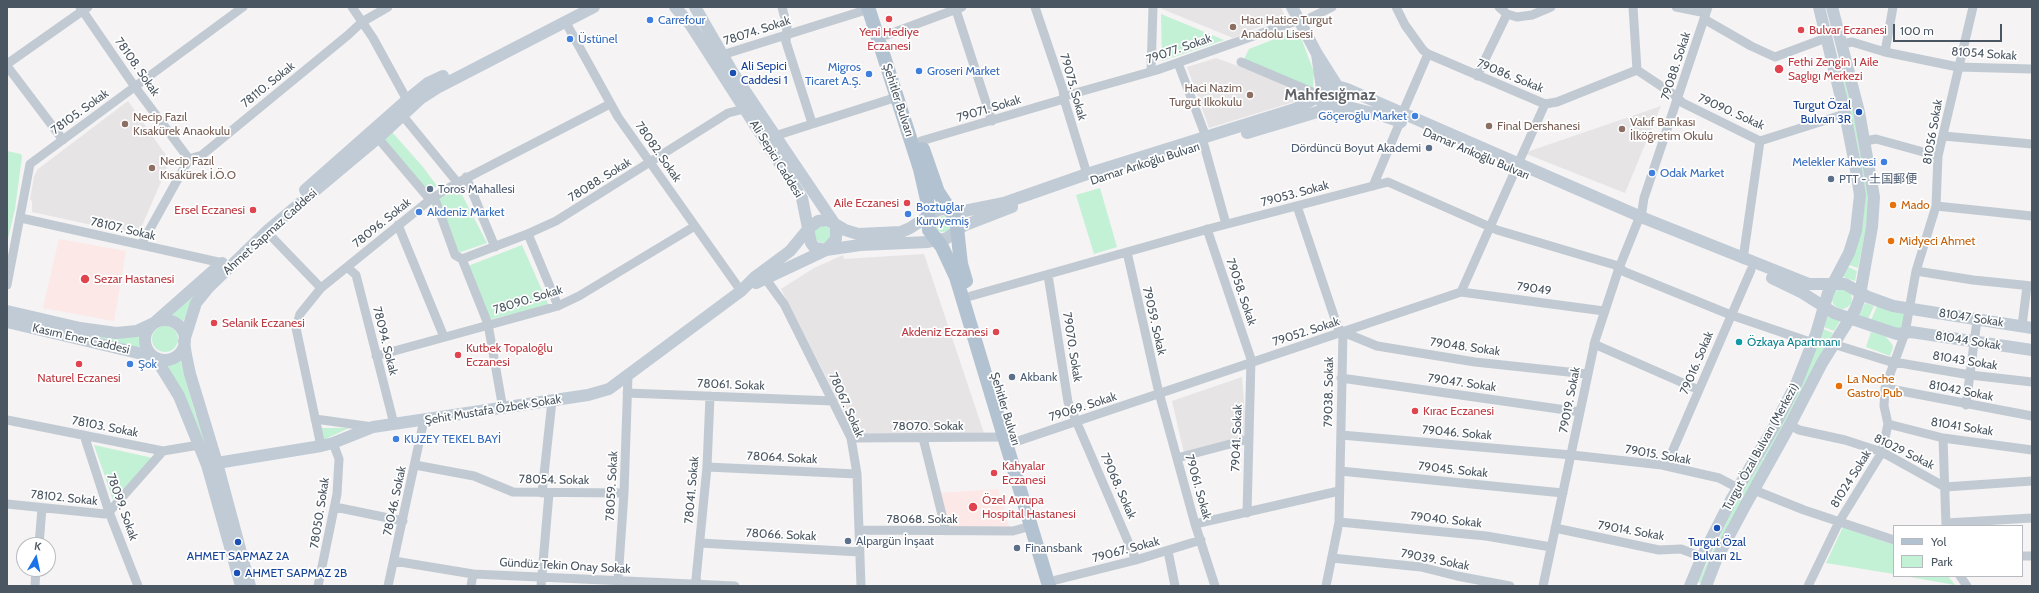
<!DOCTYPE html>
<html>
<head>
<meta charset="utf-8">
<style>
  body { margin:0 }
  #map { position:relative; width:2039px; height:593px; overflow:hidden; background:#f5f3f3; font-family:Cabin,sans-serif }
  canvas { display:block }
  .frame { position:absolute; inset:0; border:8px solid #4a5661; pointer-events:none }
  .legend { position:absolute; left:1893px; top:525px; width:130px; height:52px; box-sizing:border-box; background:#fff; border:1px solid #b7bbc0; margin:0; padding:5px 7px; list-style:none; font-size:12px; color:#4a5661 }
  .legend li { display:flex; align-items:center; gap:8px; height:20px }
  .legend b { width:20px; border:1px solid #b7bbc0 }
  .north { position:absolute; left:16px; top:537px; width:40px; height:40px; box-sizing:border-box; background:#fff; border:1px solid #b7bbc0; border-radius:50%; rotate:9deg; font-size:11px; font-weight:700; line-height:16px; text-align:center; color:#4a5661 }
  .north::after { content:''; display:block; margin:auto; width:14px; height:18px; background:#1a73e8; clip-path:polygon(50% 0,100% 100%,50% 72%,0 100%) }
  .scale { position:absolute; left:1893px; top:24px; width:109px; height:18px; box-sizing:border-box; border:2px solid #4a5661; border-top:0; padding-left:5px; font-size:12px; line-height:14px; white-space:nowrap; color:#4a5661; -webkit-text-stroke:3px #fff; paint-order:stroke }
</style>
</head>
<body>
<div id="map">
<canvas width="2039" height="593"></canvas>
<div class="frame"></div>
<ul class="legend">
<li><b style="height:5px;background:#b3c2d1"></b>Yol</li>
<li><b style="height:11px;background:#c3f1d5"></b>Park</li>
</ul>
<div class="north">K</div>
<div class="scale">100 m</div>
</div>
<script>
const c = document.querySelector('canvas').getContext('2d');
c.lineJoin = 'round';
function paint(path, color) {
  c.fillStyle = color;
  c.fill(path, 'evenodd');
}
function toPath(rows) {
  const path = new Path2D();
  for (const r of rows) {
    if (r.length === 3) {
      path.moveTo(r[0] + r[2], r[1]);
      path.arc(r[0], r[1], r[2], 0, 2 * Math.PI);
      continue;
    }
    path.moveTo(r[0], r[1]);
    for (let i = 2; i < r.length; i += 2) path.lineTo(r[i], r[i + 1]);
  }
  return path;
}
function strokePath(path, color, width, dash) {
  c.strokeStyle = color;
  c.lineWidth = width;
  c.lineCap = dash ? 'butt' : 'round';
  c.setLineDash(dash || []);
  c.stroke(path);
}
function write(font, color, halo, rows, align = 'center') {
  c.font = font + ' Cabin,"Noto Sans SC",sans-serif';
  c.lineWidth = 3.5;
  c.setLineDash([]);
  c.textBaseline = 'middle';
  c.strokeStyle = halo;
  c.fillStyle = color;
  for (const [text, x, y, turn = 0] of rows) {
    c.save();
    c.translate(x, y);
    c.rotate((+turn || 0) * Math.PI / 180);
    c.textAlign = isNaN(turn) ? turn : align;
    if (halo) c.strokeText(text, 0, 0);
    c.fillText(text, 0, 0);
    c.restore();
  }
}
const education = toPath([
  [1162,7,1281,7,1285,16,1233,38,1162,9],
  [1216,58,1304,90,1300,100,1209,128,1187,67],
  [128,101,170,161,138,235,32,212,32,201,30,200,34,176,38,169],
  [1661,106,1625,193,1524,153],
  [924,254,985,436,855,433,781,289,814,268,843,255,844,259],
  [1242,377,1247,437,1184,453,1172,401]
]);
const medical = toPath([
  [59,239,126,251,114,321,43,308],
  [998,489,1009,527,950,528,939,493]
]);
const green = toPath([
  [1161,14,1224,40,1162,61],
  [1298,30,1314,72,1313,88,1243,61,1249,49],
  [1842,67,1855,121,1869,200,1866,229,1858,268,1849,265,1862,228,1865,200,1858,147,1839,68],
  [437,84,192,301,183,322,172,315,199,289],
  [392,132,423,167,437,186,427,194,384,139],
  [7,151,21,154,22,157,15,209,7,243],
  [1100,188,1117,247,1094,254,1076,195],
  [459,189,487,243,458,253,435,201],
  [943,224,8],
  [823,234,9],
  [522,245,549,306,487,320,468,266],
  [1848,267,1857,271,1855,281,1843,277],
  [1842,299,10],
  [1865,303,1874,306,1868,319,1859,315],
  [1877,306,1904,313,1905,315,1901,330,1871,320],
  [1827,316,1840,321,1834,331,1824,327],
  [165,339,13],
  [1823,329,1833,333,1765,460,1762,458],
  [1871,332,1885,336,1892,344,1893,347,1890,356,1866,347],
  [66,333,140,336,141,348],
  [180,359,195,413,213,464,166,365],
  [319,428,349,428,323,440],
  [94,445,153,458,113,500],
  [1762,459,1765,461,1701,583,1698,582,1733,508],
  [1843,527,1894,545,1894,574,1826,563],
  [1904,576,1948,576,1955,585]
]);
const street = toPath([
  [80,7,135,87,189,159],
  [352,7,373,38,407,100],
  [782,7,787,26,786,42,812,123],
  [1035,7,1063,90,1064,99,1087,174],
  [1396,7,1405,25,1423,50,1428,54,1545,104,1557,102,1637,70],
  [1633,7,1637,70],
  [1676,7,1706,13],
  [956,10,992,121],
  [1507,14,1517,17,1532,15,1551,7],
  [1704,19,1751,46,1775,57,1826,38],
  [565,21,618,117,741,291],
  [887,35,962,7],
  [1842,44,1852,42,1885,52,1958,67,2032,69],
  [1885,52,1893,7],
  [722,55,869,9],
  [1241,62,1312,92],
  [1178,63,1206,137],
  [7,64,88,7],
  [7,66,63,140],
  [1637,70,1673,94,1683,103,1760,141,1845,114],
  [1151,71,1153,7],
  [1477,76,1507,14,1499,7],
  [1065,96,1157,70,1299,20,1304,21,1332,7],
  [1402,114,1428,54],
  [403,116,457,182],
  [1943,136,2032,144],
  [775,137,781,134,897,97],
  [378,138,427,196,436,202,455,255,462,259,488,324,503,409],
  [921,141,1064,99],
  [1865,141,1876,139,1938,156],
  [1204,145,1226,224],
  [1518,164,1545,104],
  [466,177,495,247],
  [1373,186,1400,122],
  [1297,206,1338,328,1343,332,1339,522,1326,586],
  [1936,206,2032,216],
  [21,218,218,262,220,265],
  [398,225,444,337],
  [1207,229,1251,359,1247,513],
  [267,232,321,288],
  [528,234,558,306],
  [141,245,189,159,202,155,348,35,362,22,388,7],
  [1127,252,1158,389,1195,524,1215,586],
  [462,259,525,235,556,221,728,113,744,109],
  [1743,259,1760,141],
  [347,267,356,275,394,424],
  [1916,271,1973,280,2032,286],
  [762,274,784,304,851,438,857,474,861,586],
  [1048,275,1068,402,1136,560],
  [7,285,30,164,243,7],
  [1461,292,1515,171],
  [971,296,1212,228,1388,182,1497,230,1615,265,1625,272,1731,315,1813,343],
  [2022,326,2027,286],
  [1343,332,1377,346,1475,362,1587,374],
  [1594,344,1699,390],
  [1833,344,1888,361,1970,375,2032,382],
  [376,356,558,306,579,296,695,226],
  [1341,378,1580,412],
  [1885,388,2032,416],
  [627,393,833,401],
  [1966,405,1977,320],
  [315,419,373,427],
  [7,420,163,451,199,445],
  [1888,424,1943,438,2032,450],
  [1790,425,1799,430,1845,440,1882,452,1945,487],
  [84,435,109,512,138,586],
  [1341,435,1572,455,1662,465,1719,478,1738,488],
  [851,438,1004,437],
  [923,438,946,531],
  [1943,438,1946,526],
  [1015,442,1461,292,1604,311],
  [321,446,296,328,300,314,321,288,431,199,455,184,610,104],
  [1177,458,1249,439],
  [415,465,474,476,513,492,624,493],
  [1666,466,1751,270],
  [707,467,857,474],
  [1340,471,1563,493],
  [1945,487,2032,481],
  [1754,490,1804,510,1894,540],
  [542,493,552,401],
  [7,504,105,514,109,512,163,451],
  [335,507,403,521],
  [1339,522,1486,536,1551,547],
  [1946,523,2032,518],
  [1195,524,1339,491],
  [1555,528,1659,550,1681,549,1702,557],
  [859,530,1013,531,1031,526],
  [700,543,860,552],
  [39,545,42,508],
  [1168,551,1175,586],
  [2022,556,2032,556],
  [1332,558,1421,567,1457,576,1510,586],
  [394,561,473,574,735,586],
  [1960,576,1967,586],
  [618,580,624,493,628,376],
  [1056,580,1136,560,1201,540],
  [35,586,36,569],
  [318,586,337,494,339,459,333,443],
  [388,586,424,420],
  [471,586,473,574],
  [541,586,549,493],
  [699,586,696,579,707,467,710,396],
  [1543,586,1595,341,1619,268,1642,211,1644,198,1708,7],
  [1808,586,1839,522,1882,452,1888,424,1884,406,1885,388,1905,333,1916,271,1936,206,1938,156,1973,7]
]);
const secondary = toPath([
  [675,7,690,24,802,198,811,243,815,248,826,250,836,239,836,226,733,73,695,7],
  [1292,7,1317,54,1341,92,1342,99,1334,107,1324,105,1320,100,1322,89,1317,54],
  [1247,133,1334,107,1352,108,1381,115,1401,122],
  [305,190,407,100,428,83,443,76],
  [1772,278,1801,292,1834,313,1897,334,1911,332,2032,350],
  [756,283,826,250,860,245,928,242,947,238,963,226,1012,207],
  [7,311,80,328,116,333,137,331,154,323,222,263],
  [165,340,20],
  [7,322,155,357],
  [155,357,179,396,207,465,241,586],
  [217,463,321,446,333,443,373,427,588,395,609,389,741,291,755,277,790,251,809,228,818,221,828,220,845,230,858,234,901,232,910,228,938,210,943,209,959,212,1004,203,1087,174,1295,109,1312,100,1324,87,1330,84,1347,89,1646,219,1809,284,1845,284,1868,297,1893,306,2032,328],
  [250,586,217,463,190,374,186,355,184,341,196,303,208,288,268,230,378,138,420,99,437,88,594,7],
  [1690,586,1702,557,1731,500,1774,427,1797,382,1816,334,1828,293,1849,253,1856,231,1860,195,1855,164,1845,114,1819,7],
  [1706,586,1716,560,1745,506,1790,425,1822,363,1855,310,1859,300,1872,227,1874,197,1859,112,1832,7]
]);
const primary = toPath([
  [868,7,920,169,927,200,929,230,942,247,956,277,1049,586],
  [923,149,938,192,956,219,961,264,966,281]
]);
const markers = [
  [889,19,4,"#e0444e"],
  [650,20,4,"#3f7fe0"],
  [1233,27,4,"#8d6e63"],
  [1801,30,4,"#e0444e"],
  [570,39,4,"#3f7fe0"],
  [1779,69,5,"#e0444e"],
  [919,71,4,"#3f7fe0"],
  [733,73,4,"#1a4fb4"],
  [869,74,4,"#3f7fe0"],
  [1250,95,4,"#8d6e63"],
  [1859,112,4,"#1a4fb4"],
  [1415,116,4,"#3f7fe0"],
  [125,124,4,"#8d6e63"],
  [1489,126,4,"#8d6e63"],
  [1622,129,4,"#8d6e63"],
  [1429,148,4,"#5c6f8a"],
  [1884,162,4,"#3f7fe0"],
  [152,168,4,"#8d6e63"],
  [1652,173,4,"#3f7fe0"],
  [1831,179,4,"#5c6f8a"],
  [430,189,4,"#5c6f8a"],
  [907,203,4,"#e0444e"],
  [1893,205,4,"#e8710a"],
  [253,210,4,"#e0444e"],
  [419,212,4,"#3f7fe0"],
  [908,214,4,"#3f7fe0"],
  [1891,241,4,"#e8710a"],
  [85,279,5,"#e0444e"],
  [214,323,4,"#e0444e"],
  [996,332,4,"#e0444e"],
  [1739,342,4,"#0f9aa8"],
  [458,355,4,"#e0444e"],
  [79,364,4,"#e0444e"],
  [130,364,4,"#3f7fe0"],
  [1012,377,4,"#5c6f8a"],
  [1839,386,4,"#e8710a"],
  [1415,411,4,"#e0444e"],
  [396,439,4,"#3f7fe0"],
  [994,473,4,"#e0444e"],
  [973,507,5,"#e0444e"],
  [1717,528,4,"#1a4fb4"],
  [848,541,4,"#5c6f8a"],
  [238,542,4,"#1a4fb4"],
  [1017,548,4,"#5c6f8a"],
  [237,573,4,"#1a4fb4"]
];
const shopNames = [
  ["Carrefour",658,20],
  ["Üstünel",578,39],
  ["Migros",861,67,"right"],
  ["Ticaret A.Ş.",861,81,"right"],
  ["Groseri Market",927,71],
  ["Göçeroğlu Market",1407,116,"right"],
  ["Melekler Kahvesi",1876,162,"right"],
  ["Odak Market",1660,173],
  ["Boztuğlar",916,207],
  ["Kuruyemiş",916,221],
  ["Akdeniz Market",427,212],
  ["Şok",138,364],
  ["KUZEY TEKEL BAYİ",404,439]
];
const educationNames = [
  ["Hacı Hatice Turgut",1241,20],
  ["Anadolu Lisesi",1241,34],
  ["Haci Nazim",1242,88,"right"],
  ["Turgut Ilkokulu",1242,102,"right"],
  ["Necip Fazıl",133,117],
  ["Kısakürek Anaokulu",133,131],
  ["Vakıf Bankası",1630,122],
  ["İlköğretim Okulu",1630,136],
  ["Final Dershanesi",1497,126],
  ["Necip Fazıl",160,161],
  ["Kısakürek İ.Ö.O",160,175]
];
const healthNames = [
  ["Bulvar Eczanesi",1809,30],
  ["Yeni Hediye",889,32,"center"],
  ["Eczanesi",889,46,"center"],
  ["Fethi Zengin 1 Aile",1788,62],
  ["Saglıgı Merkezi",1788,76],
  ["Aile Eczanesi",899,203,"right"],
  ["Ersel Eczanesi",245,210,"right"],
  ["Sezar Hastanesi",94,279],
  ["Selanik Eczanesi",222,323],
  ["Akdeniz Eczanesi",988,332,"right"],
  ["Kutbek Topaloğlu",466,348],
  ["Eczanesi",466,362],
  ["Naturel Eczanesi",79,378,"center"],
  ["Kırac Eczanesi",1423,411],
  ["Kahyalar",1002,466],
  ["Eczanesi",1002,480],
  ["Özel Avrupa",982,500],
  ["Hospital Hastanesi",982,514]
];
const streetNames = [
  ["78074. Sokak",757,31,-18],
  ["79077. Sokak",1179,49,-19],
  ["81054 Sokak",1984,54,4],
  ["79088. Sokak",1676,66,-72],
  ["78108. Sokak",137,67,55],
  ["79086. Sokak",1510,76,22],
  ["78110. Sokak",268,85,-39],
  ["79075. Sokak",1073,87,74],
  ["Şehitler Bulvarı",898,100,72],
  ["79071. Sokak",989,109,-17],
  ["78105. Sokak",80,112,-36],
  ["79090. Sokak",1731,112,24],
  ["81056 Sokak",1933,132,-80],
  ["78082. Sokak",658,152,55],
  ["Damar Arıkoğlu Bulvarı",1476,154,23],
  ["Ali Sepici Caddesi",776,159,58],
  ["Damar Arıkoğlu Bulvarı",1145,164,-18],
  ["78088. Sokak",600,180,-32],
  ["79053. Sokak",1295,194,-15],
  ["78096. Sokak",382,223,-39],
  ["78107. Sokak",123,229,13],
  ["Ahmet Sapmaz Caddesi",270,232,-42],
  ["79049",1534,289,8],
  ["79058. Sokak",1241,292,71],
  ["78090. Sokak",528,300,-17],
  ["81047 Sokak",1971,318,9],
  ["79059. Sokak",1154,321,77],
  ["79052. Sokak",1306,332,-18],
  ["Kasım Ener Caddesi",81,339,13],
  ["78094. Sokak",385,341,76],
  ["81044 Sokak",1968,341,9],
  ["79070. Sokak",1072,347,81],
  ["79048. Sokak",1465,347,8],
  ["81043 Sokak",1965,361,9],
  ["79016. Sokak",1697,363,-67],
  ["79047. Sokak",1462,383,8],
  ["78061. Sokak",731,385,2],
  ["81042 Sokak",1961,391,11],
  ["79038. Sokak",1329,392,-89],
  ["79019. Sokak",1570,400,-79],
  ["78067. Sokak",846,405,66],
  ["79069. Sokak",1083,407,-18],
  ["Şehitler Bulvarı",1005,409,73],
  ["Şehit Mustafa Özbek Sokak",493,410,-9],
  ["78070. Sokak",928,426],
  ["78103. Sokak",105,427,11],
  ["81041 Sokak",1962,427,9],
  ["79046. Sokak",1457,433,5],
  ["79041. Sokak",1237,438,-88],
  ["Turgut Özal Bulvarı (Merkezi)",1761,447,-61],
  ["81029 Sokak",1904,452,26],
  ["79015. Sokak",1658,455,10],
  ["78064. Sokak",782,458,3],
  ["79045. Sokak",1453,470,6],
  ["81024 Sokak",1851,479,-58],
  ["78054. Sokak",554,480,1],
  ["78059. Sokak",612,486,-87],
  ["79068. Sokak",1118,486,66],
  ["79061. Sokak",1198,487,74],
  ["78041. Sokak",692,490,-85],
  ["78102. Sokak",64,498,6],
  ["78046. Sokak",395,501,-78],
  ["78099. Sokak",122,507,70],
  ["78050. Sokak",320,513,-81],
  ["78068. Sokak",922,519],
  ["79040. Sokak",1446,520,6],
  ["79014. Sokak",1631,531,10],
  ["78066. Sokak",781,535,3],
  ["79067. Sokak",1126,550,-15],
  ["79039. Sokak",1435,560,11],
  ["Gündüz Tekin Onay Sokak",565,566,3]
];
const transitNames = [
  ["Ali Sepici",741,66],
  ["Caddesi 1",741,80],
  ["Turgut Özal",1851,105,"right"],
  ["Bulvarı 3R",1851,119,"right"],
  ["Turgut Özal",1717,542,"center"],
  ["Bulvarı 2L",1717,556,"center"],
  ["AHMET SAPMAZ 2A",238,556,"center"],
  ["AHMET SAPMAZ 2B",245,573]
];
const serviceNames = [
  ["Dördüncü Boyut Akademi",1421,148,"right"],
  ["PTT - 土国郵便",1839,179],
  ["Toros Mahallesi",438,189],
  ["Akbank",1020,377],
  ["Alpargün İnşaat",856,541],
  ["Finansbank",1025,548]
];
const foodNames = [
  ["Mado",1901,205],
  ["Midyeci Ahmet",1899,241],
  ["La Noche",1847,379],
  ["Gastro Pub",1847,393]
];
const cultureNames = [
  ["Özkaya Apartmanı",1747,342]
];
const districtNames = [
  ["Mahfesığmaz",1330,95]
];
paint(education, '#e6e4e5');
paint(medical, '#fce8e6');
paint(green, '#c3f1d5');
strokePath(street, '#c1cad2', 9);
strokePath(secondary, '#c1cbd6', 12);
strokePath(primary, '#b3c2d1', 14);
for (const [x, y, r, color] of markers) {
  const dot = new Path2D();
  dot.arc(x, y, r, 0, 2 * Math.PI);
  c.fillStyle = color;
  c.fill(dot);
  strokePath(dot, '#fff', 1.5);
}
write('12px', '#366cbe', '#fff', shopNames, 'left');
write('12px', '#785e54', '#fff', educationNames, 'left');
write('12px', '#be3a42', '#fff', healthNames, 'left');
write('12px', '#4a5661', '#fff', streetNames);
write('12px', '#164399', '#fff', transitNames, 'left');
write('12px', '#4e5e75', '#fff', serviceNames, 'left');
write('12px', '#c56008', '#fff', foodNames, 'left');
write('12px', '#0d838f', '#fff', cultureNames, 'left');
write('bold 16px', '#5f6368', '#fff', districtNames);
</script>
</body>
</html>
